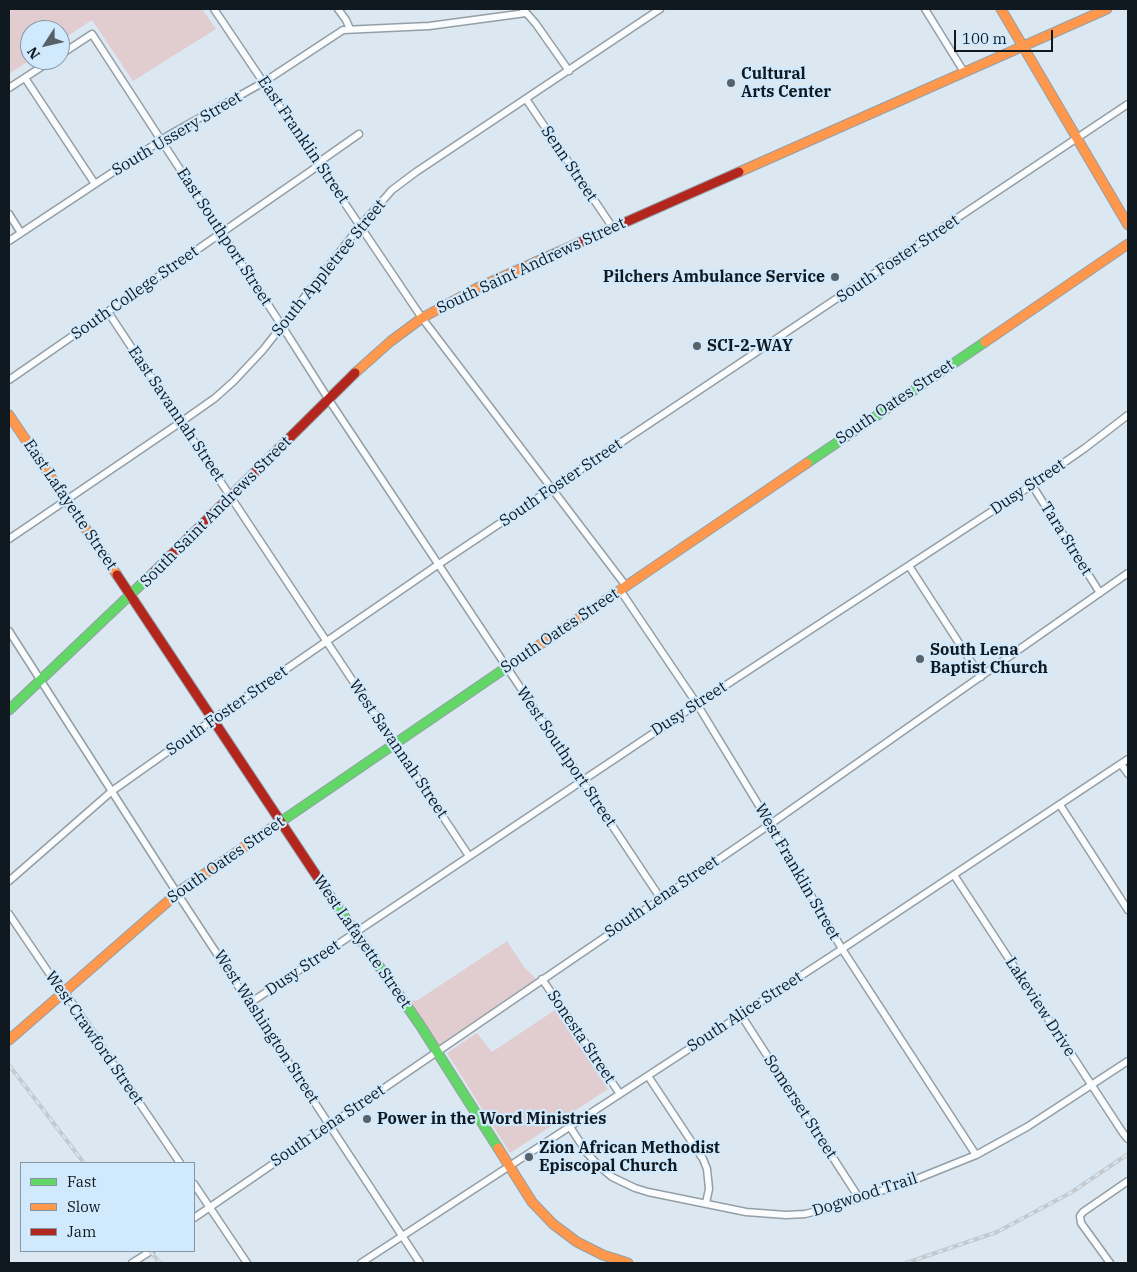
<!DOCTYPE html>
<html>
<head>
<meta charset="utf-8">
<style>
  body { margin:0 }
  #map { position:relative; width:1137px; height:1272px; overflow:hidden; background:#dbe8f2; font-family:"IBM Plex Serif",serif }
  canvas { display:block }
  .frame { position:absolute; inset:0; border:10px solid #101920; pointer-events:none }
  .legend { position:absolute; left:20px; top:1162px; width:175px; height:90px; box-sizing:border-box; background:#d1e9fc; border:1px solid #8496a4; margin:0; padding:6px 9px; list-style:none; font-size:15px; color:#101920 }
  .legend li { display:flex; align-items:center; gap:10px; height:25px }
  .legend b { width:25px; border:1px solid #8496a4 }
  .north { position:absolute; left:20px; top:20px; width:50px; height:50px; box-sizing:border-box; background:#d1e9fc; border:1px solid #8496a4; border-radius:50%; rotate:235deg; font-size:14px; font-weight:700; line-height:20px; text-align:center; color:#101920 }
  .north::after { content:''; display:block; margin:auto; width:18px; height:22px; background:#57616a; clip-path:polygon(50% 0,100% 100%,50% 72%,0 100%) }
  .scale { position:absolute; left:954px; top:30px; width:99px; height:22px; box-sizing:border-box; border:2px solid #101920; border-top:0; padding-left:6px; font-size:15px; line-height:18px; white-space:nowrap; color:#101920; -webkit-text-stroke:4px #d1e9fc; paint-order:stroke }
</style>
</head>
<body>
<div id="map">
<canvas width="1137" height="1272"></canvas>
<div class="frame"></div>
<ul class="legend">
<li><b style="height:6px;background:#63d668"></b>Fast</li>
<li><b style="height:6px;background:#ff974d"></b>Slow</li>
<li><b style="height:6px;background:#b3261e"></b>Jam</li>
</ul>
<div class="north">N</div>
<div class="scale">100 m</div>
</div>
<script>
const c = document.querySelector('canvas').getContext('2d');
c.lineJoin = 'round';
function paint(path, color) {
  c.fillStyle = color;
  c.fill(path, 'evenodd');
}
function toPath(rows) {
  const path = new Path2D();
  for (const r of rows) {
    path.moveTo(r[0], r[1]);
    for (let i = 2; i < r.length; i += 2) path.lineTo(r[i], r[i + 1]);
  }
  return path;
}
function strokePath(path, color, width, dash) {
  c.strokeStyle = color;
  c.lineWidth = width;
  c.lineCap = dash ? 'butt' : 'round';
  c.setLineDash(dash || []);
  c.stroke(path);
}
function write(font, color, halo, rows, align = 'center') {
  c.font = font + ' "IBM Plex Serif",serif';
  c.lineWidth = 4.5;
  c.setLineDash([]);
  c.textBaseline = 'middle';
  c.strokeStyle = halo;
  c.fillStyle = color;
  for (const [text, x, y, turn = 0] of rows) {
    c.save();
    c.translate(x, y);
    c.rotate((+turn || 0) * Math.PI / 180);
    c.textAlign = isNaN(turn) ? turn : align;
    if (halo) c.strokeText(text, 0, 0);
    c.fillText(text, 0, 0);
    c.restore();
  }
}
const green = toPath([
  [9,9,202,9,216,29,133,81,92,20,60,41,60,30,30,30,30,60,9,74],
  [507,941,524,967,536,979,439,1045,437,1044,407,1001,418,1000],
  [555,1010,608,1089,510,1153,447,1053,477,1033,492,1052]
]);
const street = toPath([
  [214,9,422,318,626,586],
  [338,9,346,20,350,29],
  [523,9,536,24,569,71],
  [925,9,964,72],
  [60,55,92,34,282,326,329,400,661,899],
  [25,78,95,184],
  [9,88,52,60],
  [526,99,613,228],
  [9,214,21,233],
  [9,241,169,135,264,82,343,30,429,26,526,13],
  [108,312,469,856],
  [9,380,315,168,322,160,359,134],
  [1032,485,1100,593],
  [9,539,181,422,215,398,234,381,263,350,360,226,392,190,416,172,660,9],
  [909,566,981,677],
  [620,590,697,704,761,809,842,949,976,1155],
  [9,631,177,893,420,1263],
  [1121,764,1128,774],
  [1060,805,1128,910],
  [954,875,1123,1133,1128,1139],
  [9,881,112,791,218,716,439,564,1128,104],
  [9,914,53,979,64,991,180,1163],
  [542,979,620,1094],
  [250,1003,697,704,1032,485,1085,448,1128,415],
  [741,1015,859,1198],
  [648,1076,703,1159,707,1169,709,1189,706,1203],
  [570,1127,587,1153,598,1165,612,1177,635,1188,648,1192,746,1212,786,1215,805,1214,829,1208,914,1180,976,1155,1027,1127,1128,1061],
  [194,1184,247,1263],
  [194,1218,769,825,1128,573],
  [132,1263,151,1251],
  [361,1263,842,949,1128,759],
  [1110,1263,1081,1223,1080,1216,1083,1212,1128,1181]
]);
const fast = toPath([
  [807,463,985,342],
  [9,710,152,574],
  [273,827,532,650],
  [326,890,420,1025,498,1148]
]);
const slow = toPath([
  [1001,9,1128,225],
  [739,172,1107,9],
  [985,342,1128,244],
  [355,373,391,341,422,318,477,288,549,256],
  [9,415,117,575],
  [532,650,807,463],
  [9,1040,181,890,273,827],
  [498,1148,532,1202,553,1224,577,1242,603,1255,628,1263]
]);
const jam = toPath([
  [549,256,739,172],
  [152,574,355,373],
  [117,575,326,890]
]);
const rail = toPath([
  [9,1065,84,1163],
  [150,1251,160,1263],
  [906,1263,997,1232,1072,1192,1128,1154]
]);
const markers = [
  [731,83,5,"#57616a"],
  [835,277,5,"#57616a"],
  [697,346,5,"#57616a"],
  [920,659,5,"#57616a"],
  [367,1119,5,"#57616a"],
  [529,1157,5,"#57616a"]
];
const poiNames = [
  ["Cultural",741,74],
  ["Arts Center",741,92],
  ["Pilchers Ambulance Service",825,277,"right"],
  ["SCI-2-WAY",707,346],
  ["South Lena",930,650],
  ["Baptist Church",930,668],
  ["Power in the Word Ministries",377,1119],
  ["Zion African Methodist",539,1148],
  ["Episcopal Church",539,1166]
];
const streetNames = [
  ["South Ussery Street",177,134,-31],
  ["East Franklin Street",303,140,56],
  ["Senn Street",569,164,56],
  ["East Southport Street",224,237,57],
  ["South Foster Street",898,259,-34],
  ["South Saint Andrews Street",531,266,-25],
  ["South Appletree Street",329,268,-51],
  ["South College Street",135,293,-35],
  ["South Oates Street",895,402,-34],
  ["East Savannah Street",176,414,56],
  ["South Foster Street",561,483,-34],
  ["Dusy Street",1028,487,-34],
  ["East Lafayette Street",70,505,56],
  ["South Saint Andrews Street",216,512,-45],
  ["Tara Street",1066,539,58],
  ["South Oates Street",560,631,-34],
  ["Dusy Street",689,709,-33],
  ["South Foster Street",227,711,-35],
  ["West Savannah Street",398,749,56],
  ["West Southport Street",566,757,56],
  ["South Oates Street",226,860,-35],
  ["West Franklin Street",797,872,60],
  ["South Lena Street",662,897,-34],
  ["West Lafayette Street",362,942,55],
  ["Dusy Street",303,968,-34],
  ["Lakeview Drive",1040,1007,57],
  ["South Alice Street",745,1012,-33],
  ["West Washington Street",266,1027,57],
  ["Sonesta Street",581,1037,56],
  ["West Crawford Street",94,1038,55],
  ["Somerset Street",800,1107,57],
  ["South Lena Street",328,1126,-34],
  ["Dogwood Trail",865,1195,-18]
];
paint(green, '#e1cdcf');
strokePath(street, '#949ea5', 9);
strokePath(fast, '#949ea5', 11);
strokePath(slow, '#949ea5', 11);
strokePath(jam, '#949ea5', 11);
strokePath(street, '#fafcfd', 6);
strokePath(fast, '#63d668', 9);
strokePath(slow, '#ff974d', 9);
strokePath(jam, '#b3261e', 9);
strokePath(rail, '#c6c9cc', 4);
strokePath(rail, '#d1e9fc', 2, [5.5]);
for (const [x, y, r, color] of markers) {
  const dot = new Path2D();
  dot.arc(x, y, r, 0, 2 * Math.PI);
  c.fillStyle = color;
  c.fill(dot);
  strokePath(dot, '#d1e9fc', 2);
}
write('bold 16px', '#101920', '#d1e9fc', poiNames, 'left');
write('16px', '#101920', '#d1e9fc', streetNames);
</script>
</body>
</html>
